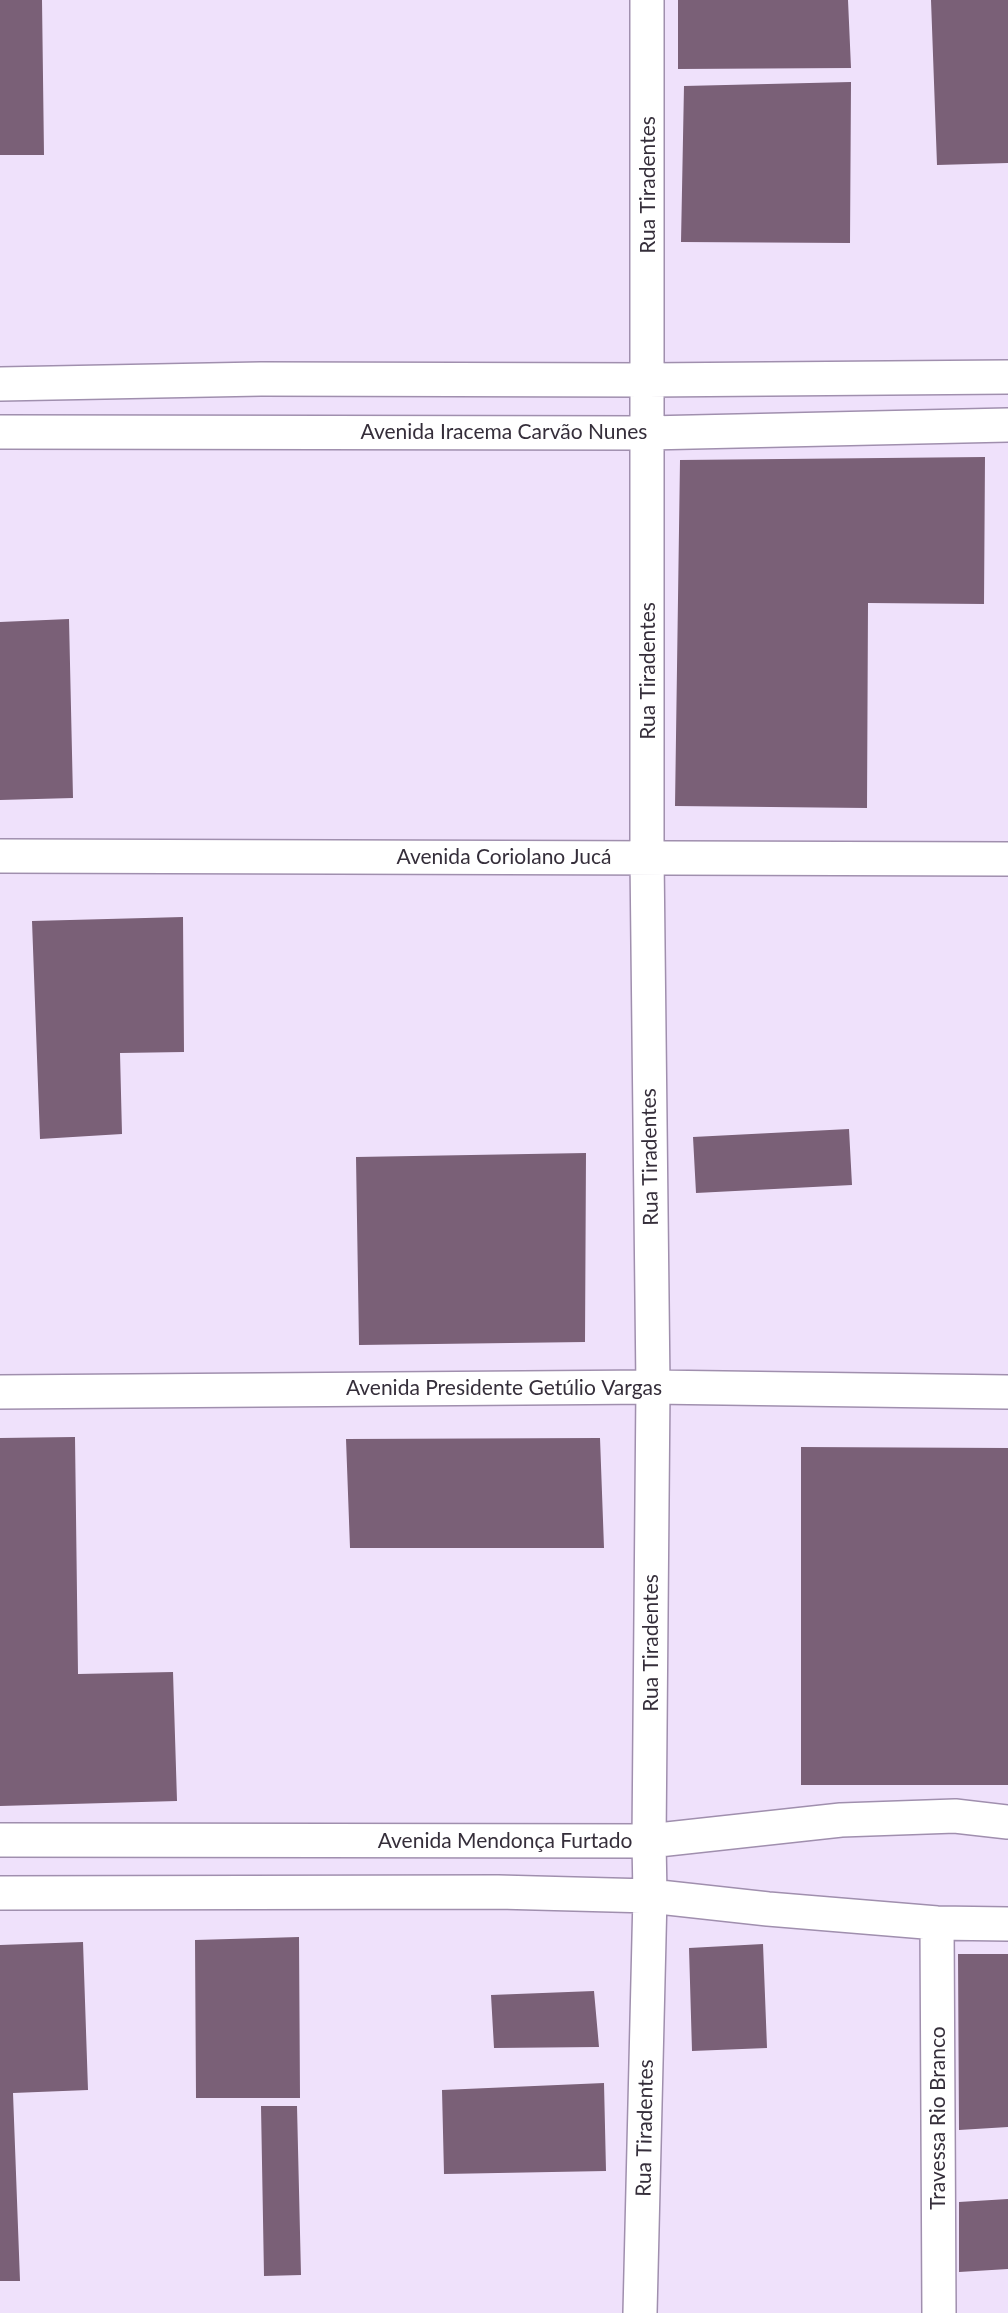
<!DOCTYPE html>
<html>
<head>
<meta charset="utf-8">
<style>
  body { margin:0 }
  canvas { display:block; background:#efe1fb }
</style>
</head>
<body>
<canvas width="1008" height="2313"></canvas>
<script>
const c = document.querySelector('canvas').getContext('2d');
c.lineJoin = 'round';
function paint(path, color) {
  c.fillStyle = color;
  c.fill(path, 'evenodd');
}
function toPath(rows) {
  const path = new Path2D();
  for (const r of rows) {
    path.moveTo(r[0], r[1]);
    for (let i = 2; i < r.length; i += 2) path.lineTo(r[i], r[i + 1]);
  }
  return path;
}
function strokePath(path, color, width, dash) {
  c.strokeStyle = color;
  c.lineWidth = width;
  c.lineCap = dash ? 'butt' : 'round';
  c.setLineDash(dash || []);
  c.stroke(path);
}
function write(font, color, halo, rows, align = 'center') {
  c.font = font + ' Lato,sans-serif';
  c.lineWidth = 6;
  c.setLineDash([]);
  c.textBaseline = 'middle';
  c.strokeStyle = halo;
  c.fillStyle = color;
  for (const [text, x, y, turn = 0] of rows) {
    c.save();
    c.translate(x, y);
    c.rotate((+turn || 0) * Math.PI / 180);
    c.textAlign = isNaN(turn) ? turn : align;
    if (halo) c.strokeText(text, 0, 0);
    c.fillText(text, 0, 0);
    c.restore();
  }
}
const building = toPath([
  [0,0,42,0,44,155,0,155],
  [678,0,848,0,851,68,678,69],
  [931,0,1008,0,1008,163,937,165],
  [851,82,850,243,681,242,684,86],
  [985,457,984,604,868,603,867,808,675,806,680,460],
  [69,619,73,798,0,800,0,622],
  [183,917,184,1052,120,1053,122,1134,40,1139,32,921],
  [849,1129,852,1185,696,1193,693,1137],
  [586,1153,585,1342,359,1345,356,1157],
  [75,1437,78,1674,173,1672,177,1801,0,1806,0,1438],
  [600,1438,604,1548,350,1548,346,1439],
  [801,1447,1008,1448,1008,1785,801,1785],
  [299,1937,300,2098,196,2098,195,1940],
  [83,1942,88,2090,13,2093,20,2281,0,2281,0,1945],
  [763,1944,767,2048,692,2051,689,1948],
  [958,1954,1008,1954,1008,2127,959,2130],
  [594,1991,599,2047,494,2048,491,1995],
  [604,2083,606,2171,444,2174,442,2090],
  [261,2106,297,2106,301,2275,264,2276],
  [1008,2199,1008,2269,959,2272,959,2202]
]);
const minor = toPath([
  [0,384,261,379,648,380,1008,377],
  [0,432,648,433,1008,425],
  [0,856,1008,859],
  [0,1392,653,1387,1008,1392],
  [0,1840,649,1841,841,1820,955,1816,1008,1822],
  [0,1893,498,1892,650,1896,768,1909,937,1923,1008,1924],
  [937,1923,939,2313],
  [640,2313,650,1896,649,1841,653,1387,647,857,647,0]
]);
const streetNames = [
  ["Rua Tiradentes",648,185,-90],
  ["Avenida Iracema Carvão Nunes",504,432],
  ["Rua Tiradentes",648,671,-90],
  ["Avenida Coriolano Jucá",504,857],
  ["Rua Tiradentes",650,1157,-91],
  ["Avenida Presidente Getúlio Vargas",504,1388],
  ["Rua Tiradentes",651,1643,-90],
  ["Avenida Mendonça Furtado",505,1841],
  ["Travessa Rio Branco",938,2118,-90],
  ["Rua Tiradentes",645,2128,-89]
];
paint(building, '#7a6077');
strokePath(minor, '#a08fae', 36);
strokePath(minor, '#fff', 33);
write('21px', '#352e3a', '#fff', streetNames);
</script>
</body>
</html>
